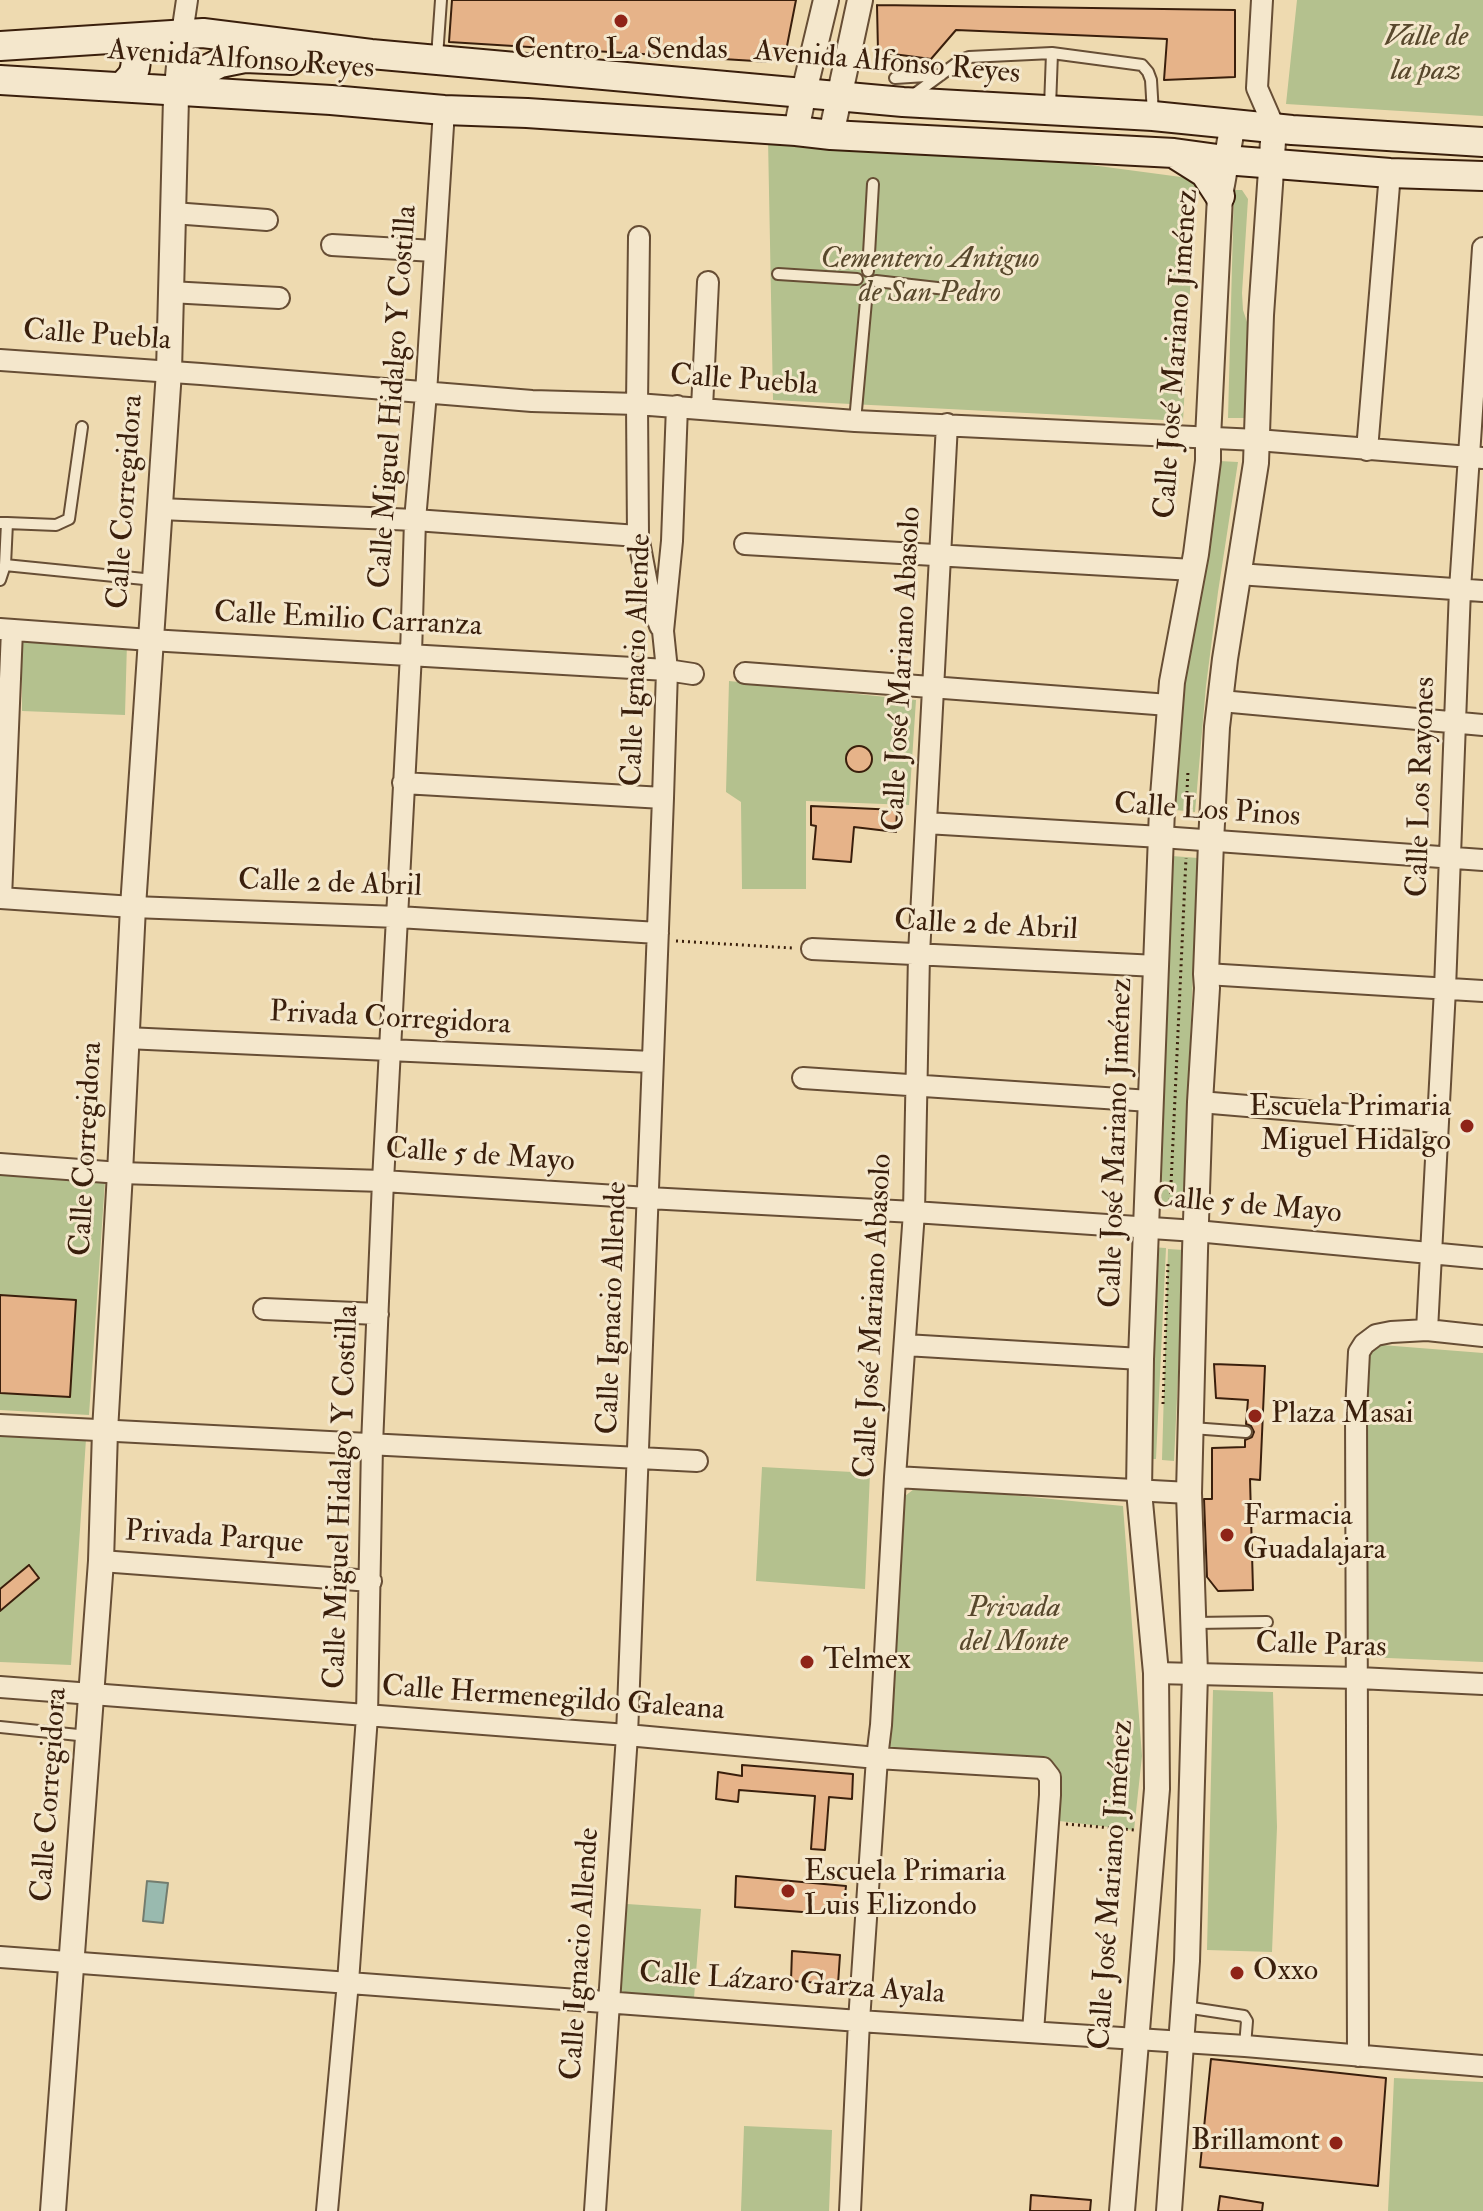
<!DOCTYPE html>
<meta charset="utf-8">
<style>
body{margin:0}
canvas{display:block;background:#eedab0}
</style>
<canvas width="1483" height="2211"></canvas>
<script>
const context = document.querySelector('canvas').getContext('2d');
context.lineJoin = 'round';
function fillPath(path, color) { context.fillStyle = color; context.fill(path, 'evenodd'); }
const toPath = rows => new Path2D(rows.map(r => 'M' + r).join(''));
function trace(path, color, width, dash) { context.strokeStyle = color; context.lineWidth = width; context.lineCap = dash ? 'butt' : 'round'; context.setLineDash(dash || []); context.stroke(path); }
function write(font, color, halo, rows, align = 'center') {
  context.font = font + ' "IM FELL Double Pica",serif'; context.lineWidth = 6; context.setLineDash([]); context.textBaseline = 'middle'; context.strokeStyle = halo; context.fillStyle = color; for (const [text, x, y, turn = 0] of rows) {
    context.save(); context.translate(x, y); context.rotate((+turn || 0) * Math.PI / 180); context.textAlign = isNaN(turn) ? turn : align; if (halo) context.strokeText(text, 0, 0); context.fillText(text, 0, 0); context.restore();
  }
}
const green = toPath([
 [1297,0,1483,0,1483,116,1286,104],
 [768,139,986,151,1196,179,1183,421,773,400],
 [1234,190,1242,190,1248,199,1242,293,1243,310,1248,325,1244,418,1228,418],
 [1219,461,1238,462,1218,592,1206,686,1195,812,1175,810,1183,683],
 [22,636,127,642,125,715,22,711],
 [729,681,916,700,909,805,806,801,806,889,742,889,741,802,726,792],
 [1172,856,1198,858,1183,1206,1171,1207,1159,1206],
 [0,1174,105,1181,89,1415,0,1410],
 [1150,1247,1166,1248,1156,1459,1144,1459],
 [1168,1249,1184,1250,1174,1461,1162,1460],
 [1369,1344,1483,1353,1483,1662,1364,1657],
 [0,1433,86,1439,71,1665,0,1662,0,1611,29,1565,0,1589],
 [762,1467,870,1473,865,1589,756,1581],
 [918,1486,1123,1506,1142,1756,1134,1830,1051,1820,1051,1762,1047,1757,886,1749,905,1496],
 [1213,1690,1273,1692,1277,1827,1272,1952,1207,1950],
 [627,1904,701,1909,694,1998,620,1993],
 [1394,2078,1483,2082,1483,2211,1388,2211],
 [744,2126,832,2130,829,2211,741,2211]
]);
const water = toPath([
 [147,1881,168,1883,163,1923,143,1921,147,1881]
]);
const building = toPath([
 [452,0,796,0,786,51,771,62,449,42,452,0],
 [877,5,1235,10,1235,77,1164,80,1167,39,956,30,931,59,878,52,877,5],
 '846 759a13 13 0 1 1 26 0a13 13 0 1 1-26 0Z',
 [811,806,897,810,896,832,854,827,851,862,813,859,816,826,811,825,811,806],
 [0,1295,76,1300,70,1397,0,1393,0,1295],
 [1214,1364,1265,1366,1260,1480,1250,1479,1253,1590,1218,1591,1207,1577,1204,1499,1212,1499,1212,1448,1245,1447,1245,1440,1252,1437,1254,1432,1251,1426,1246,1424,1248,1400,1216,1398,1214,1364],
 [29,1565,39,1578,0,1611,0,1589,29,1565],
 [742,1765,853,1774,852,1799,829,1797,825,1850,811,1849,815,1796,739,1790,738,1802,716,1799,718,1772,742,1776,742,1765],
 [736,1876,846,1886,843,1915,735,1907,736,1876],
 [792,1951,840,1955,838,1984,791,1981,792,1951],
 [1211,2059,1386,2078,1378,2186,1200,2167,1211,2059],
 [1031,2195,1091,2200,1090,2211,1030,2211,1031,2195],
 [1220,2196,1263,2203,1262,2211,1218,2211,1220,2196]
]);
const path = toPath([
 [1186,811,1188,771],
 [676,941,792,948],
 [1170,1206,1186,858],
 [1163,1404,1168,1264],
 [1066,1824,1134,1830]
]);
const service = toPath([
 [437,57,441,0],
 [895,78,941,75],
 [912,96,961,60,969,57,1052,53,1142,65,1148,72,1151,80,1153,114],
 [1050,107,1052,53],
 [868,271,873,184],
 [778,274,857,279],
 [876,281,946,289],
 [855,421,867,290],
 [0,523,7,523,5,565],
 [7,523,56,525,69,519,82,427],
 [0,580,5,565,154,580],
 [1192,1428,1246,1432],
 [1194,1623,1267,1622],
 [0,1727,88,1736],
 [1185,2007,1244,2016,1247,2021,1245,2046]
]);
const minor = toPath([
 [1262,0,1257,88,1274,127],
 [182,34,187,0],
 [173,213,267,220],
 [639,237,637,404,638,536,649,594,660,626],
 [332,245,434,251],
 [170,292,279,298],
 [0,360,201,374,532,401,637,404,855,421,1257,440,1483,458],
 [702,408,708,282],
 [1367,450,1390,173],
 [160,509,415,520,638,536],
 [745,544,1193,570],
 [1238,574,1483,591],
 [0,629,150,640,667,670,693,674],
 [745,673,1169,705],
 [1221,701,1483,725],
 [403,783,663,798],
 [926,823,1161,837,1483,860],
 [0,898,133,907,398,917,658,933],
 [1,898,12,630],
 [812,949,1157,966],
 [1206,974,1483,991],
 [126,1038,652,1062],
 [803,1078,1150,1101],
 [1200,1102,1437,1122],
 [0,1164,120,1173,383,1181,648,1198,914,1212,1196,1231,1483,1258],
 [264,1309,378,1314],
 [1427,1330,1445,989,1460,589,1483,248],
 [905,1345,1141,1359],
 [0,1425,697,1461],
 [895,1477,1189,1493],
 [101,1561,371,1581],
 [1156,1673,1358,1678,1483,1684],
 [0,1687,627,1735,877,1758,1043,1768,1050,1777,1050,1795,1033,2032],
 [0,1957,859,2021,1245,2046,1483,2066],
 [1358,2056,1356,1411,1359,1352,1364,1344,1376,1335,1391,1332,1427,1330,1483,1336],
 [327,2211,348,1982,367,1716,372,1445,383,1181,411,654,415,520,426,393,444,110],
 [595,2211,627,1735,663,798,667,670,663,631,672,541,677,406],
 [850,2211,859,2021,877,1758,881,1725,895,1477,914,1212,919,954,947,424]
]);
const tertiary = toPath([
 [796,131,804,92,826,0],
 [831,135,860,0],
 [53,2211,101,1561,105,1431,120,1173,133,907,169,371,176,98,182,34],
 [1122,2211,1157,1789,1156,1673,1139,1491,1141,1359,1162,809,1172,682,1196,554,1208,461,1208,438,1220,196,1233,123],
 [1169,2211,1187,1961,1195,1673,1189,1493,1195,1251,1200,1102,1207,988,1206,974,1211,842,1217,727,1225,659,1256,463,1261,315,1274,127]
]);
const secondary = toPath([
 [0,46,203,33,371,54,903,102,1153,116,1292,130,1483,142],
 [0,80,331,100,444,110,527,113,796,131,831,135,1174,153,1225,160,1390,173,1483,176],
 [122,87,133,75,135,68,136,61,128,38],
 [177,90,196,75,220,63,245,58,291,60],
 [1178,156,1205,173,1220,196]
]);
const markers = [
 [621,21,8,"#8f2418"],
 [1467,1126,8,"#8f2418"],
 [1255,1416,8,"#8f2418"],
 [1227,1535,8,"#8f2418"],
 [807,1662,8,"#8f2418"],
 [788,1891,8,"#8f2418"],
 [1237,1973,8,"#8f2418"],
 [1336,2143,8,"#8f2418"]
];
const parkNames = [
 ["Valle de",1426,39],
 ["la paz",1426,73],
 ["Cementerio Antiguo",930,261],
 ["de San Pedro",930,295],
 ["Privada",1014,1610],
 ["del Monte",1014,1644]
];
const poiNames = [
 ["Centro La Sendas",621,52,"center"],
 ["Escuela Primaria",1451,1109,"right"],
 ["Miguel Hidalgo",1451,1143,"right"],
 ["Plaza Masai",1271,1416],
 ["Farmacia",1243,1518],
 ["Guadalajara",1243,1552],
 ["Telmex",823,1662],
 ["Escuela Primaria",804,1874],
 ["Luis Elizondo",804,1908],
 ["Oxxo",1253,1973],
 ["Brillamont",1320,2143,"right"]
];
const streetNames = [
 ["Avenida Alfonso Reyes",241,61,4],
 ["Avenida Alfonso Reyes",887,64,5],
 ["Calle Puebla",97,337,4],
 ["Calle José Mariano Jiménez",1178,354,-86],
 ["Calle Puebla",744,382,4],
 ["Calle Miguel Hidalgo Y Costilla",395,397,-86],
 ["Calle Corregidora",127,502,-86],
 ["Calle Emilio Carranza",348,621,3],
 ["Calle Ignacio Allende",638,660,-88],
 ["Calle José Mariano Abasolo",904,669,-87],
 ["Calle Los Rayones",1423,787,-88],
 ["Calle Los Pinos",1207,812,4],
 ["Calle 2 de Abril",330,885,2],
 ["Calle 2 de Abril",986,927,3],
 ["Privada Corregidora",390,1020,3],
 ["Calle José Mariano Jiménez",1118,1143,-88],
 ["Calle Corregidora",88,1149,-87],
 ["Calle 5 de Mayo",480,1157,4],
 ["Calle 5 de Mayo",1247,1207,5],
 ["Calle Ignacio Allende",614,1308,-88],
 ["Calle José Mariano Abasolo",875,1316,-87],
 ["Calle Miguel Hidalgo Y Costilla",343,1497,-88],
 ["Privada Parque",214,1539,4],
 ["Calle Paras",1321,1647,2],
 ["Calle Hermenegildo Galeana",553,1700,4],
 ["Calle Corregidora",51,1795,-86],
 ["Calle José Mariano Jiménez",1113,1885,-86],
 ["Calle Ignacio Allende",582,1954,-86],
 ["Calle Lázaro Garza Ayala",792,1985,4]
];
fillPath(green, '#b4c18e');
fillPath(water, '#99baaf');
trace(water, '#737c6e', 2);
fillPath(building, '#e6b389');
trace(building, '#3a1f0c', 2);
trace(service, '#674e35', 14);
trace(minor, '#674e35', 24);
trace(tertiary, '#674e35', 28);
trace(secondary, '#3a1f0c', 32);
trace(path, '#3a1f0c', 3, [2, 4]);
trace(service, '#f4e7cc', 10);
trace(minor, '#f4e7cc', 20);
trace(tertiary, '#f4e7cc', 24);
trace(secondary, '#f4e7cc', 28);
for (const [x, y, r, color] of markers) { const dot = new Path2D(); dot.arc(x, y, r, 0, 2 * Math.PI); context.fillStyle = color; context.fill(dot); trace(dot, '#f4e7cc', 3); }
write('italic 30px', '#58482c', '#f4e7cc', parkNames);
write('30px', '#3a1f0c', '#f4e7cc', poiNames, 'left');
write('30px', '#3a1f0c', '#f4e7cc', streetNames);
</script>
